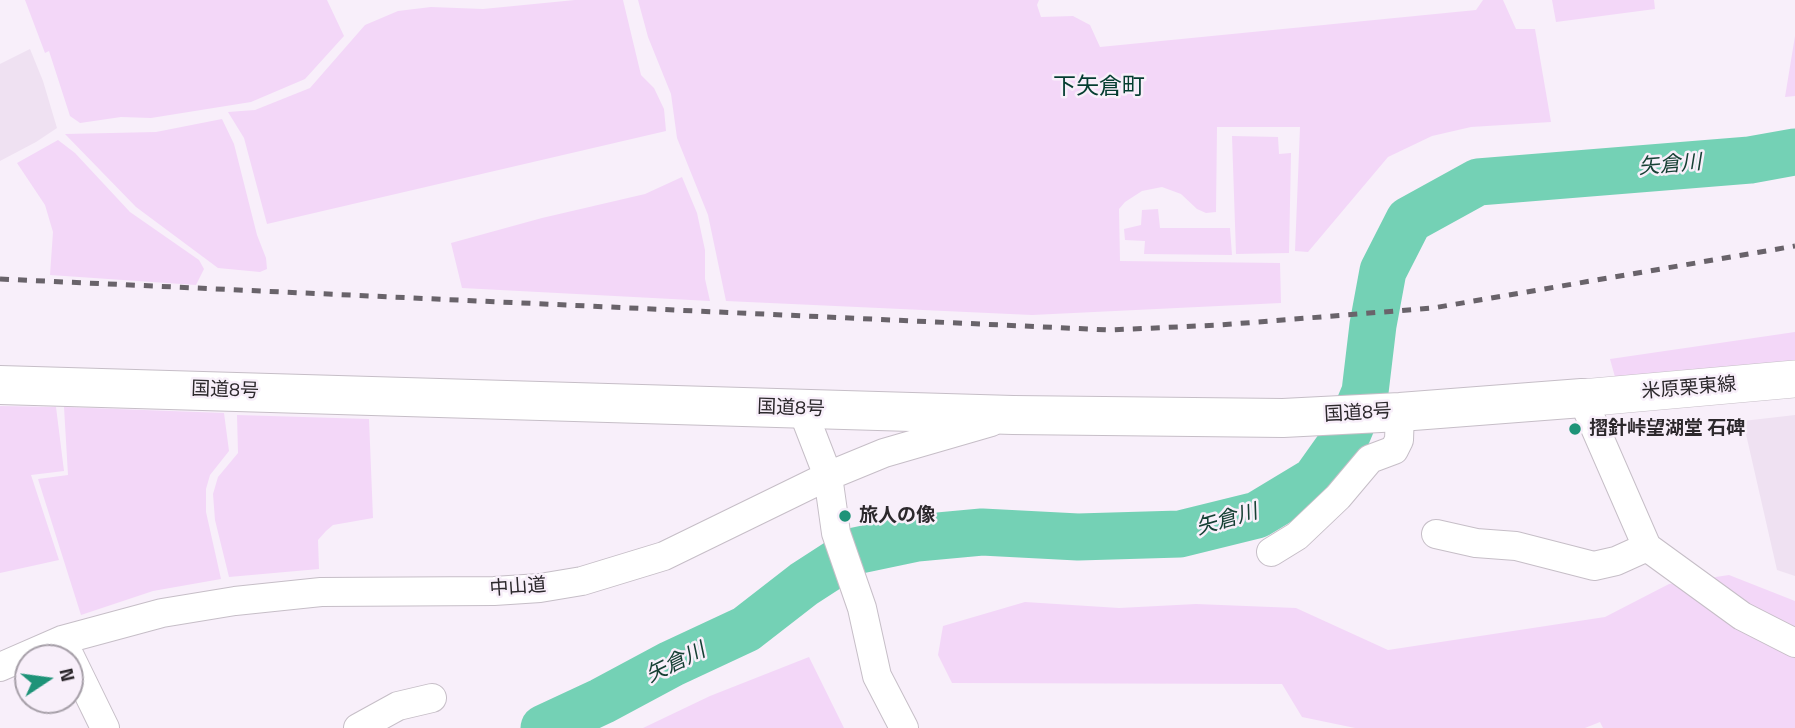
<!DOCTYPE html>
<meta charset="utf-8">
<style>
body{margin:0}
#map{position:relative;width:1795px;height:728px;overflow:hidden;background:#f8effa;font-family:"Titillium Web",sans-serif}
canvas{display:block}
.north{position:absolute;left:14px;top:644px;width:70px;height:70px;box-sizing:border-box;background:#f8effa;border:2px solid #a69fa8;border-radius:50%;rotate:77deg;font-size:19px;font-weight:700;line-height:28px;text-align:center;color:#2c282c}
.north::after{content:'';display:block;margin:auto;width:24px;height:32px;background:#1e9378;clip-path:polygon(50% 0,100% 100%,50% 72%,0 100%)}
</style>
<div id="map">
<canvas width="1795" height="728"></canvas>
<div class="north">N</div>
</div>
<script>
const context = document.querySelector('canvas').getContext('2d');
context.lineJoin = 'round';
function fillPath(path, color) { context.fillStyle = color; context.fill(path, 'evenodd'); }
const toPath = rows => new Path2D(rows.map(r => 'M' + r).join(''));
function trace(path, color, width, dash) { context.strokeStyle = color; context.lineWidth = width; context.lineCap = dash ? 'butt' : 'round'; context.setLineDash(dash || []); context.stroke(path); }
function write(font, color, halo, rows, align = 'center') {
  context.font = font + ' "Titillium Web","Noto Sans JP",sans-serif'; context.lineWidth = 5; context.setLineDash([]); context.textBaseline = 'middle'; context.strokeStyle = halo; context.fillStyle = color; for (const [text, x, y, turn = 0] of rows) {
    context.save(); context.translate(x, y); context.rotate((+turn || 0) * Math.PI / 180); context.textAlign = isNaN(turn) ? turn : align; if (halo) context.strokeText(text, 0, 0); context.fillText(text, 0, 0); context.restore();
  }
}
const built = toPath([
 [30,49,43,81,57,128,36,142,0,161,0,64],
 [1795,415,1795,576,1777,570,1743,421]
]);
const green = toPath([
 [25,0,327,0,344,36,305,79,251,102,151,118,121,117,80,123,70,116,49,51,45,53],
 [575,0,623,0,641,75,654,88,664,109,666,131,267,224,244,138,228,112,255,110,310,88,365,25,398,11,431,7,483,9],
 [638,0,1039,0,1037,5,1041,17,1073,16,1090,25,1100,47,1476,10,1483,0,1503,0,1516,29,1535,29,1551,122,1471,127,1432,136,1388,157,1308,252,1295,251,1300,127,1217,127,1216,212,1206,213,1197,209,1181,194,1162,187,1142,191,1125,202,1119,209,1120,261,1280,263,1281,303,1032,315,726,301,708,215,677,138,671,94,648,37],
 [1552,0,1654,0,1655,9,1556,22],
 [1795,36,1795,96,1785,97],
 [222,119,234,144,257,235,266,258,267,269,260,272,218,268,136,207,65,134,156,132],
 [1232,136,1278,137,1279,154,1291,153,1289,253,1236,254],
 [58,140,75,153,130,212,199,260,204,269,196,285,50,275,53,232,45,205,17,163],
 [682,177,697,213,705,250,705,279,710,301,462,288,451,243,542,218,645,194],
 [1158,209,1160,228,1230,228,1232,255,1144,254,1145,241,1125,240,1124,229,1141,225,1142,210],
 [1795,332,1795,361,1615,377,1610,359],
 [0,406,56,407,64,471,31,475,59,560,0,573],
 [64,407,224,413,229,451,210,475,206,489,206,512,221,579,153,591,81,615,38,479,68,475],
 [237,415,369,419,373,518,333,525,326,531,318,540,319,569,229,577,215,520,213,494,218,477,238,453],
 [1729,575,1795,601,1795,728,1603,728,1600,722,1585,728,1355,728,1302,717,1282,684,952,683,938,655,943,626,1025,602,1119,608,1196,604,1296,608,1388,650,1605,617,1669,584],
 [809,657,844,728,643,728,710,696]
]);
const river = toPath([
 [544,728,602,701,671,664,746,629,804,584,855,551,917,538,982,532,1078,537,1180,534,1257,515,1315,480,1347,435,1365,392,1373,325,1383,271,1409,220,1478,182,1750,160,1795,152]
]);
const minor = toPath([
 [1582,398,1647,547,1742,616,1795,643],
 [802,409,828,476,836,533,862,608,877,676,904,728],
 [1436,534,1476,543,1516,546,1594,566,1616,561,1647,547],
 [1271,552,1297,536,1338,497,1370,459,1394,450,1399,440,1400,412],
 [62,640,105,728],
 [0,667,62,640,162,613,235,601,321,592,494,591,540,588,582,581,664,556,828,476,884,453,991,422],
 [358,728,398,706,432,698]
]);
const major = toPath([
 [1582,398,1795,379]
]);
const highway = toPath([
 [0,385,1013,415,1283,418,1400,412,1582,398]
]);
const rail = toPath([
 [0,279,1110,330,1220,325,1433,308,1795,246]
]);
const markers = [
 [1575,429,7,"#1e9378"],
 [845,516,7,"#1e9378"]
];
const streetNames = [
 ["米原栗東線",1689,389,-5],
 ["国道8号",225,391,2],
 ["国道8号",791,409,2],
 ["国道8号",1358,414,-3],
 ["中山道",518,588,-4]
];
const poiNames = [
 ["摺針峠望湖堂 石碑",1589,429],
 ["旅人の像",859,516]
];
const waterNames = [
 ["矢倉川",1670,166,-5],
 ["矢倉川",1227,521,-16],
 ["矢倉川",676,664,-26]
];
const quarterNames = [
 ["下矢倉町",1099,88]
];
fillPath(built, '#efe1f2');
fillPath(green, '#f3d7f8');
trace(river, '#74d1b5', 47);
trace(minor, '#c6bec7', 30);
trace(major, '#c6bec7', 38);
trace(highway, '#c6bec7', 40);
trace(minor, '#fff', 28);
trace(major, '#fff', 37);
trace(highway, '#fff', 38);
trace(rail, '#69636a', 5, [9, 9]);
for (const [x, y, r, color] of markers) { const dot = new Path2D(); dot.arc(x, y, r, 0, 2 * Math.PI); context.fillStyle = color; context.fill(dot); trace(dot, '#f8effa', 2.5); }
write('19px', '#2c282c', '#f8effa', streetNames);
write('bold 19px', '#2c282c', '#f8effa', poiNames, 'left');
write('italic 21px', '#164034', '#f8effa', waterNames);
write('23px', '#043d30', '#f8effa', quarterNames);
</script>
